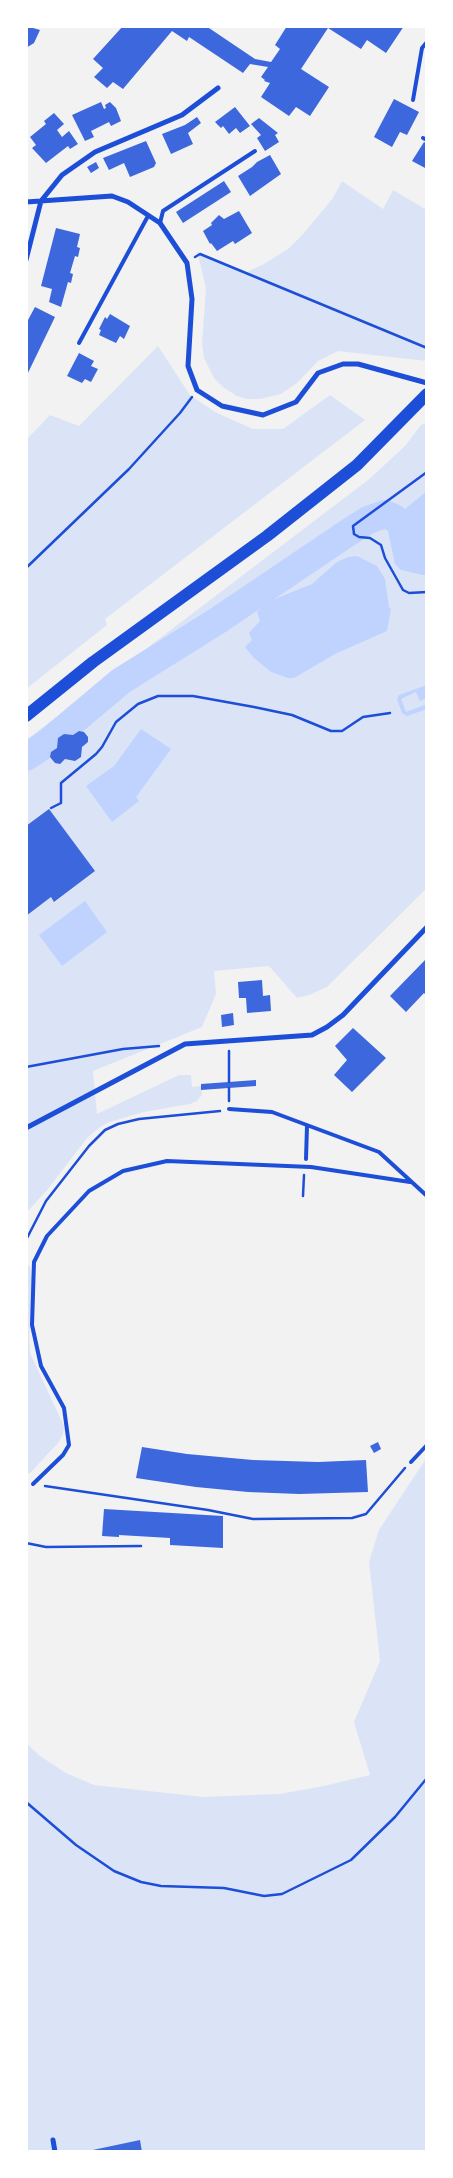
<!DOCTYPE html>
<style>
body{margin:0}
#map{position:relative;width:453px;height:2178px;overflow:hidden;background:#f2f2f2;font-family:Mulish,sans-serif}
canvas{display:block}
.frame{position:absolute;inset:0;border:28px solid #fff;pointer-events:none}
</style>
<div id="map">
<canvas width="453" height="2178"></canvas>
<div class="frame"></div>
</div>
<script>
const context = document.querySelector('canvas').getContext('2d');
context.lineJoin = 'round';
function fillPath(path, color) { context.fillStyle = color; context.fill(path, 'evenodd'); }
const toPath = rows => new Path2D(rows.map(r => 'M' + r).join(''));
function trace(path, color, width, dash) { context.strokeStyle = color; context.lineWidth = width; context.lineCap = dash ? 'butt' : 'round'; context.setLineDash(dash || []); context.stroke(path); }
const green = toPath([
 [342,181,383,209,393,190,427,210,427,361,338,351,318,361,297,383,281,394,260,399,247,399,237,396,224,388,214,378,204,358,202,344,206,288,197,251,200,254,245,273,264,264,288,249,303,234,333,198],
 [158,346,190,395,215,412,253,429,283,429,330,395,365,420,105,619,107,625,26,689,26,440,50,415,79,426],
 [427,422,427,888,327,987,309,995,297,998,269,966,214,971,216,994,202,1027,93,1071,97,1114,179,1075,191,1075,192,1087,201,1086,202,1095,197,1101,190,1104,144,1112,109,1122,100,1127,87,1138,48,1189,26,1213,26,916,51,897,55,902,95,871,26,826,26,740,368,480,405,446,421,425],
 [26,1264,30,1267,33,1280,29,1336,30,1353,64,1426,63,1434,58,1443,30,1473,26,1473],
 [427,1457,427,2152,26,2152,26,1743,40,1756,66,1773,94,1785,203,1797,279,1794,324,1786,370,1775,354,1722,380,1661,369,1562,379,1530]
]);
const water = toPath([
 [427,491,427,575,423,575,401,570,395,564,388,531,394,518],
 [357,556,377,566,385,579,389,607,391,609,387,631,335,654,294,678,288,678,271,672,254,658,245,647,252,640,249,633,260,621,257,612,261,608,260,605,312,584,337,562,348,557],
 [427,685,427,698,420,701,416,692,401,699,406,712,427,704,427,709,407,716,402,713,397,699,399,695],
 [141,729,171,749,136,797,139,801,112,822,86,786,114,766],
 [85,901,107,932,62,966,39,935]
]);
const river = toPath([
 [26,757,46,744,121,681,217,621,346,534,368,520,385,514,394,518]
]);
const building = toPath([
 [26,26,40,30,34,43,26,48],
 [123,26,206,26,255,59,271,62,280,49,275,45,287,26,404,26,386,53,367,40,361,49,328,28,301,69,329,87,310,116,296,107,289,116,261,97,270,83,264,81,265,80,261,77,268,67,250,64,243,73,189,37,187,41,172,31,123,89,113,82,107,88,94,77,103,68,93,59],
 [394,99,419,112,407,135,400,132,392,147,374,137],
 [101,102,104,109,106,108,105,105,110,102,116,108,121,121,111,126,109,122,91,131,94,137,85,141,72,115],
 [235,107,250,126,240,133,236,128,229,134,223,126,221,128,215,122],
 [54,113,64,124,57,130,62,137,69,131,78,144,70,149,68,146,46,163,32,148,36,145,30,137,46,124,44,121],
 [197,117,201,123,188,133,193,144,171,154,162,134,185,125],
 [259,118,278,133,275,135,279,142,265,151,257,138,261,135,251,124],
 [146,141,156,163,154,167,130,177,124,163,109,170,103,158],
 [424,142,427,144,427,169,412,161],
 [270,155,281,174,250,196,238,176,252,167,257,162],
 [96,162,99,168,91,173,87,167],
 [224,181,231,192,183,223,176,212],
 [239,211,252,233,235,244,233,241,217,251,211,243,210,244,203,231,212,225,211,223,219,215,224,219],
 [56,228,80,234,77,247,80,248,78,257,75,256,70,273,73,274,71,283,68,282,61,307,49,302,52,289,41,286],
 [35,307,55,317,26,377,26,320,28,320],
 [110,314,130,326,124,339,120,336,116,343,99,335,101,330,99,329,105,317,107,319],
 [79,353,94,361,91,366,98,369,91,382,85,379,82,383,67,376],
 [79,731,84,732,88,737,88,742,82,747,81,757,75,761,65,759,60,764,55,763,50,757,51,752,57,748,58,738,64,734,73,735],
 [49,809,95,871,54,902,51,897,26,916,26,826],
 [427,958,427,996,424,993,406,1012,390,996],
 [262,980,263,996,270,995,271,1011,247,1013,246,998,239,998,238,982],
 [233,1013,234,1025,222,1027,221,1015],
 [353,1028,386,1058,352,1092,334,1075,347,1060,335,1046],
 [256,1080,256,1086,201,1090,201,1084],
 [378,1442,381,1449,374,1453,370,1446],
 [142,1447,187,1454,253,1460,318,1462,366,1460,368,1492,299,1494,248,1492,196,1487,136,1478],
 [104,1509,223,1516,223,1548,170,1545,170,1538,119,1535,119,1537,102,1536],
 [140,2140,142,2152,88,2152,88,2151]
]);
const path = toPath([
 [195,257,200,254,427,348],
 [427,472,353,526,354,534,359,537,370,538,381,545,385,558,403,590,409,593,427,592],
 [26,568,129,469,180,413,192,397],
 [51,808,61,803,61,783,96,754,102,747,116,722,138,704,158,696,193,696,254,707,292,715,331,731,342,731,363,717,390,713],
 [229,1051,229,1082],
 [26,1067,123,1049,159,1046],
 [229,1101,229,1088],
 [303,1196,304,1175],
 [26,1240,46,1201,89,1146,105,1130,118,1124,139,1119,220,1111],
 [45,1486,208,1510,253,1519,352,1518,366,1514,405,1468],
 [26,1543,46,1547,141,1546],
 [26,1802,76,1845,114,1871,141,1882,161,1886,224,1888,264,1896,282,1894,351,1860,395,1817,427,1778]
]);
const service = toPath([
 [413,100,422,48,427,42],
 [423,138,427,140],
 [160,223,163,211,255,151],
 [79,343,148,216],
 [229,1109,272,1112,379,1152,427,1196],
 [306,1159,307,1126],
 [411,1462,427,1445],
 [33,1484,63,1455,69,1445,64,1408,41,1366,32,1325,34,1262,47,1236,89,1191,123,1171,167,1161,311,1167,410,1182]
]);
const minor = toPath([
 [26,202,112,196,128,202,160,223,187,263,192,299,188,366,197,390,222,406,263,415,296,402,318,373,343,364,358,364,427,383],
 [26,260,41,201,62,175,95,152,182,115,218,88],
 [26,1128,185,1044,312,1035,327,1027,343,1015,427,927],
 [53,2140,55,2152]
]);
const primary = toPath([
 [26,716,93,662,267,536,357,465,427,394]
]);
fillPath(green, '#dbe4f7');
fillPath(water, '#bfd3fe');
trace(river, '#bfd3fe', 28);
fillPath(building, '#3d67dc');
trace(path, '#1d4ed8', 2.5);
trace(service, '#1d4ed8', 4);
trace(minor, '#1d4ed8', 5);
trace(primary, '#1d4ed8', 12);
</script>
